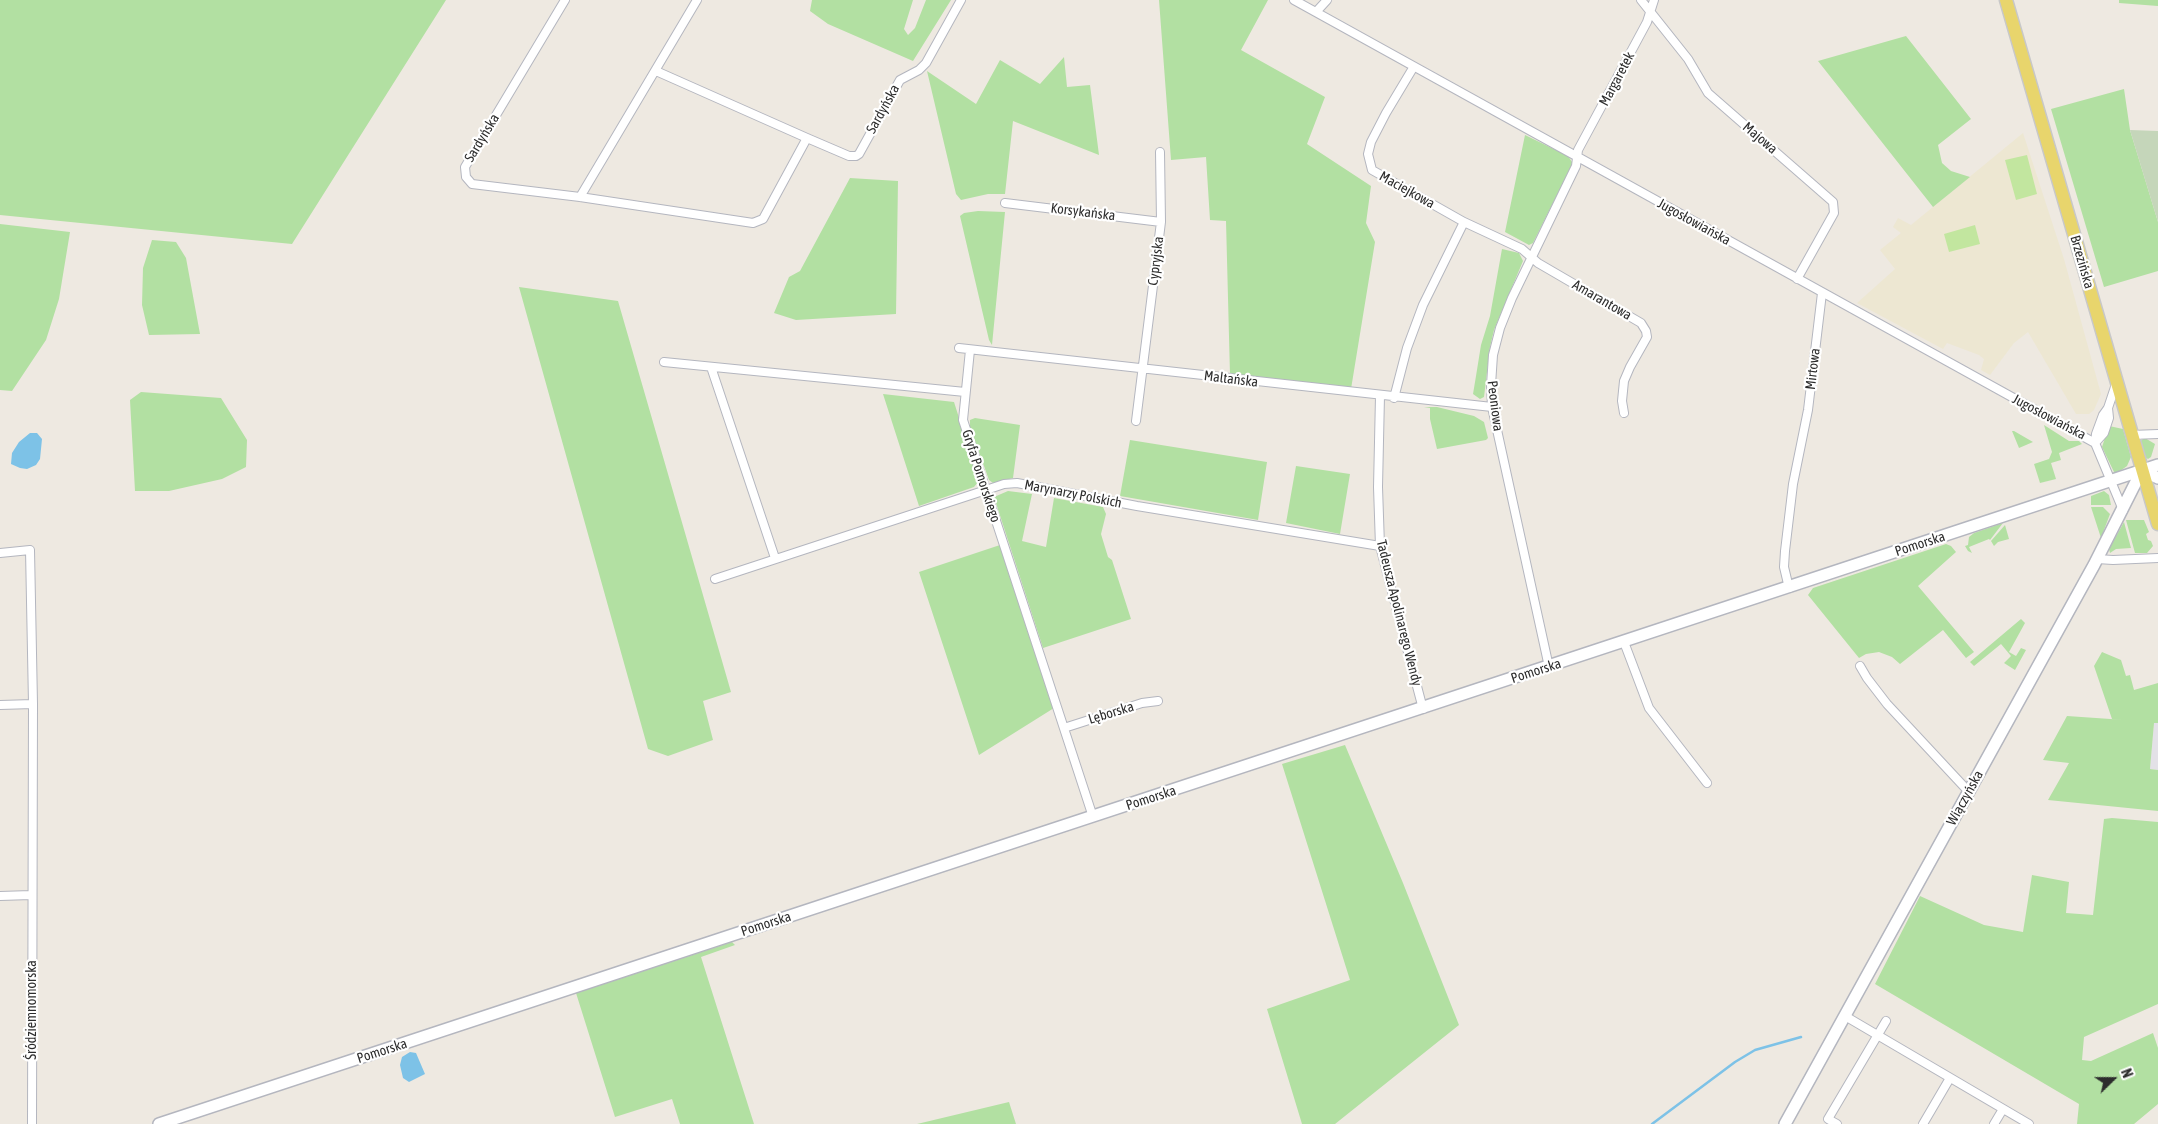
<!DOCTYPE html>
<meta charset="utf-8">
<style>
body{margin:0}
#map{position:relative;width:2158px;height:1124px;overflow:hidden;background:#eee9e1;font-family:"Asap Condensed",sans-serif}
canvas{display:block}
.north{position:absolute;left:2088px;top:1054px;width:50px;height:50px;-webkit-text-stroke:4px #fff;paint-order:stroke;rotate:68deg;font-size:14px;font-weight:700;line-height:20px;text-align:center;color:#2d2d2d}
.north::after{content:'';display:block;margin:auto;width:18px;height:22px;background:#2d2d2d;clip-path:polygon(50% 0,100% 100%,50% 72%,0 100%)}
</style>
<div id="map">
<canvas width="2158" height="1124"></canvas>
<div class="north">N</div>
</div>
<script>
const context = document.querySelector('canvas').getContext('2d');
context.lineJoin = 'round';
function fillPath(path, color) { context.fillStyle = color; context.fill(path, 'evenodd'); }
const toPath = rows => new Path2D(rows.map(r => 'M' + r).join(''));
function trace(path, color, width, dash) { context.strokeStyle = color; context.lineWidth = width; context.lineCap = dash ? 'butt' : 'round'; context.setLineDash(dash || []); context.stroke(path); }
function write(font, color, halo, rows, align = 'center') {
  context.font = font + ' "Asap Condensed",sans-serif'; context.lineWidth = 4.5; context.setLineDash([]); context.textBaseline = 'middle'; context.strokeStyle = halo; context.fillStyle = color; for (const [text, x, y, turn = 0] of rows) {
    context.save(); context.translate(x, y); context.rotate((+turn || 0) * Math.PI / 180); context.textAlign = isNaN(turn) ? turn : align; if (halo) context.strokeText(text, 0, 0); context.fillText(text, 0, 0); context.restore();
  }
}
const industrial = toPath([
 [2154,723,2158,723,2158,770,2150,769]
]);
const education = toPath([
 [2023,133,2064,259,2101,394,2094,410,2089,414,2076,414,2028,332,2014,343,1990,375,1981,370,1984,359,1979,355,1947,343,1943,349,1857,303,1895,269,1880,250,1901,233,1893,227,1898,218,1911,225]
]);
const green = toPath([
 [0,0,446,0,292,244,0,215],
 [812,0,913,0,904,29,908,35,915,28,926,0,951,0,913,61,828,24,810,11],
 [1159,0,1268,0,1241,50,1325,97,1307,144,1371,186,1366,223,1375,242,1351,389,1230,375,1226,221,1210,220,1206,157,1171,160],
 [2119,0,2158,0,2158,6,2119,3],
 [1906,36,1971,119,1938,145,1942,163,1951,171,1970,177,1933,207,1818,61],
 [1064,57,1067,87,1090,85,1099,155,1013,121,1005,194,988,194,961,200,956,194,927,71,976,104,1000,60,1040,84],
 [2124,89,2130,130,2158,222,2158,271,2104,287,2051,109],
 [1525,135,1568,156,1572,162,1571,167,1533,243,1529,245,1505,232],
 [850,178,898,181,896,314,796,320,774,313,789,277,800,271],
 [978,211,1005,212,992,345,989,340,960,216,964,213],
 [0,224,70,232,59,299,46,340,12,391,0,390],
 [152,240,176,242,186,258,200,334,149,335,142,305,143,268],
 [1502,249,1519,253,1523,261,1494,330,1490,347,1484,397,1480,399,1473,394,1476,376,1481,345,1490,316],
 [519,287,618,301,731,692,703,701,713,740,668,756,648,749],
 [141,392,221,398,247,440,246,467,222,479,169,491,135,491,130,400],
 [883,394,954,402,979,481,974,487,919,506],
 [1424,407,1437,407,1474,416,1484,422,1488,438,1486,440,1437,449,1430,419,1430,408],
 [975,418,1020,425,1013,478,993,483,989,480,970,427,970,420],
 [2044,425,2069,441,2079,441,2082,444,2059,453,2061,460,2051,463,2056,479,2040,483,2034,464,2049,459,2052,452],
 [2109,426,2123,429,2131,457,2127,466,2116,474,2114,472,2102,447],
 [2012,431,2014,431,2033,442,2019,448],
 [2145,438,2155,444,2151,457,2148,459,2145,457,2140,441],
 [1130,440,1267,462,1258,520,1120,496],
 [1296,466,1350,474,1340,534,1286,523],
 [1008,491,1032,494,1022,541,1046,547,1054,498,1103,507,1106,514,1101,534,1108,557,1112,560,1131,619,1043,648,994,497],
 [2104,491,2109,495,2111,505,2091,505,2091,496],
 [2091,507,2103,507,2110,514,2101,538],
 [2126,520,2144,520,2149,532,2146,534,2148,540,2151,541,2153,546,2147,553,2135,553],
 [2124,522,2131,548,2116,549,2110,553,2109,549],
 [2003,523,1990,540,1989,539,1969,547,1972,553,1968,551,1965,546,1968,545,1969,537,1974,533],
 [2005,525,2009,539,1998,542,1994,546,1991,541],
 [1946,544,1951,546,1956,552,1918,586,1974,652,1966,658,1943,630,1900,664,1892,657,1879,652,1866,654,1859,658,1808,595,1813,588],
 [1000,545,1054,708,979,755,919,572],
 [2021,619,2025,623,2009,652,2016,656,2021,648,2026,650,2015,670,2004,663,2011,656,2001,644,1974,666,1970,662],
 [2102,652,2121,660,2126,676,2130,675,2134,690,2158,683,2158,723,2154,723,2150,769,2158,770,2158,811,2048,800,2069,763,2043,760,2067,716,2125,720,2112,719,2094,666],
 [1345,745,1403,883,1459,1025,1335,1124,1302,1124,1267,1009,1350,980,1282,764],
 [2112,818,2158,822,2158,1004,2084,1037,2082,1060,2091,1061,2153,1033,2158,1048,2158,1104,2134,1124,2077,1124,2079,1104,1875,984,1920,896,1984,925,2023,932,2032,875,2069,882,2066,913,2093,915,2104,819],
 [732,942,735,945,701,957,754,1124,680,1124,672,1099,615,1117,576,993],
 [1009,1102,1016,1124,917,1124]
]);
const cemetery = toPath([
 [2130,130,2158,131,2158,222]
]);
const pitch = toPath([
 [2027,155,2037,194,2016,200,2005,160],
 [1975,225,1980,244,1949,252,1944,234]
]);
const water = toPath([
 [30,433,37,433,42,439,40,459,36,465,27,469,20,468,11,464,12,453,19,442],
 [410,1052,416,1053,425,1074,409,1082,403,1078,400,1065,402,1057]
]);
const stream = toPath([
 [1652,1124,1735,1062,1755,1050,1801,1037]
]);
const street = toPath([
 [565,0,465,167,466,177,472,184,580,197,753,223,763,219,807,138],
 [1294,0,2095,443],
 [1641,0,1688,59,1708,93,1833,202,1834,213,1797,279],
 [1316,12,1327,0],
 [1413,68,1386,113,1371,142,1368,154,1372,170,1464,222,1522,249,1538,263,1641,323,1646,331,1647,337,1630,367,1624,381,1622,401,1624,413],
 [656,71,807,138,849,156,856,156,859,154,900,80,919,70,926,63,961,0],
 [580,197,697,0],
 [1005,203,1161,222],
 [959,348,1492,407],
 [970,350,963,420,1093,817],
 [664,362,965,392],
 [711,367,775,558],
 [2116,384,2108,408,2103,415,2096,434,2095,443,2123,510],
 [1380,396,1378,487,1380,546,1423,709],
 [1394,398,1407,348,1423,305,1464,222],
 [1136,421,1161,222,1160,152],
 [2131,435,2158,434],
 [2095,443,2104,433,2109,418,2108,408],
 [0,553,30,550,33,704,32,1124],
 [2097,559,2113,560,2158,558],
 [715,579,986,490,1004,484,1017,483,1137,506,1380,546],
 [1789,588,1784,567,1785,551,1793,484,1808,410,1822,293],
 [1624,642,1649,708,1707,783],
 [1860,666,1867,678,1887,704,1969,792],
 [1549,667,1492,407,1491,385,1493,355,1500,328,1512,298,1576,166,1578,150,1647,22,1654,0],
 [0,705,33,704],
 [1064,728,1142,703,1158,701],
 [0,896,31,895],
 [1845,1016,2029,1124],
 [1837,1124,1828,1119,1886,1021],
 [1923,1124,1950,1078],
 [1994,1124,2003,1109]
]);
const secondary = toPath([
 [2142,470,2158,478],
 [159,1124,2158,465],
 [1785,1124,2094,565,2142,470]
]);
const primary = toPath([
 [2006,0,2158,524]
]);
const streetNames = [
 ["Margaretek",1617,79,-62],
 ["Sardyńska",883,109,-61],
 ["Sardyńska",482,138,-59],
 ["Majowa",1760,138,40],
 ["Maciejkowa",1407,190,29],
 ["Korsykańska",1083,212,7],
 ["Jugosłowiańska",1694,222,29],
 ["Cypryjska",1156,261,-83],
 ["Brzezińska",2082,262,74],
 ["Amarantowa",1602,300,30],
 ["Mirtowa",1813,369,-83],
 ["Maltańska",1231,379,7],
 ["Peoniowa",1495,406,83],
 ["Jugosłowiańska",2049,417,28],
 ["Gryfa Pomorskiego",981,476,72],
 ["Marynarzy Polskich",1073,494,11],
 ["Pomorska",1920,544,-18],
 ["Tadeusza Apolinarego Wendy",1399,613,76],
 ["Pomorska",1536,671,-18],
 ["Lęborska",1111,713,-17],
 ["Pomorska",1151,798,-18],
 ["Wiączyńska",1965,798,-61],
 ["Pomorska",766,924,-18],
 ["Śródziemnomorska",32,1010,-90],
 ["Pomorska",382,1051,-18]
];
fillPath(industrial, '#e3e1e7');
fillPath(education, '#ede7d2');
fillPath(green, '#b2e0a2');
fillPath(cemetery, '#c5d6ba');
fillPath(pitch, '#c2e69f');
fillPath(water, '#7dc2e7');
trace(stream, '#7dc2e7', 2.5);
trace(street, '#b4b6bf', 10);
trace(secondary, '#b4b6bf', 14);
trace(primary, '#c8c8c8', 15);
trace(street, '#fff', 8);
trace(secondary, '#fff', 11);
trace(primary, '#e8d56c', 12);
write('14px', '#2d2d2d', '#fff', streetNames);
</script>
